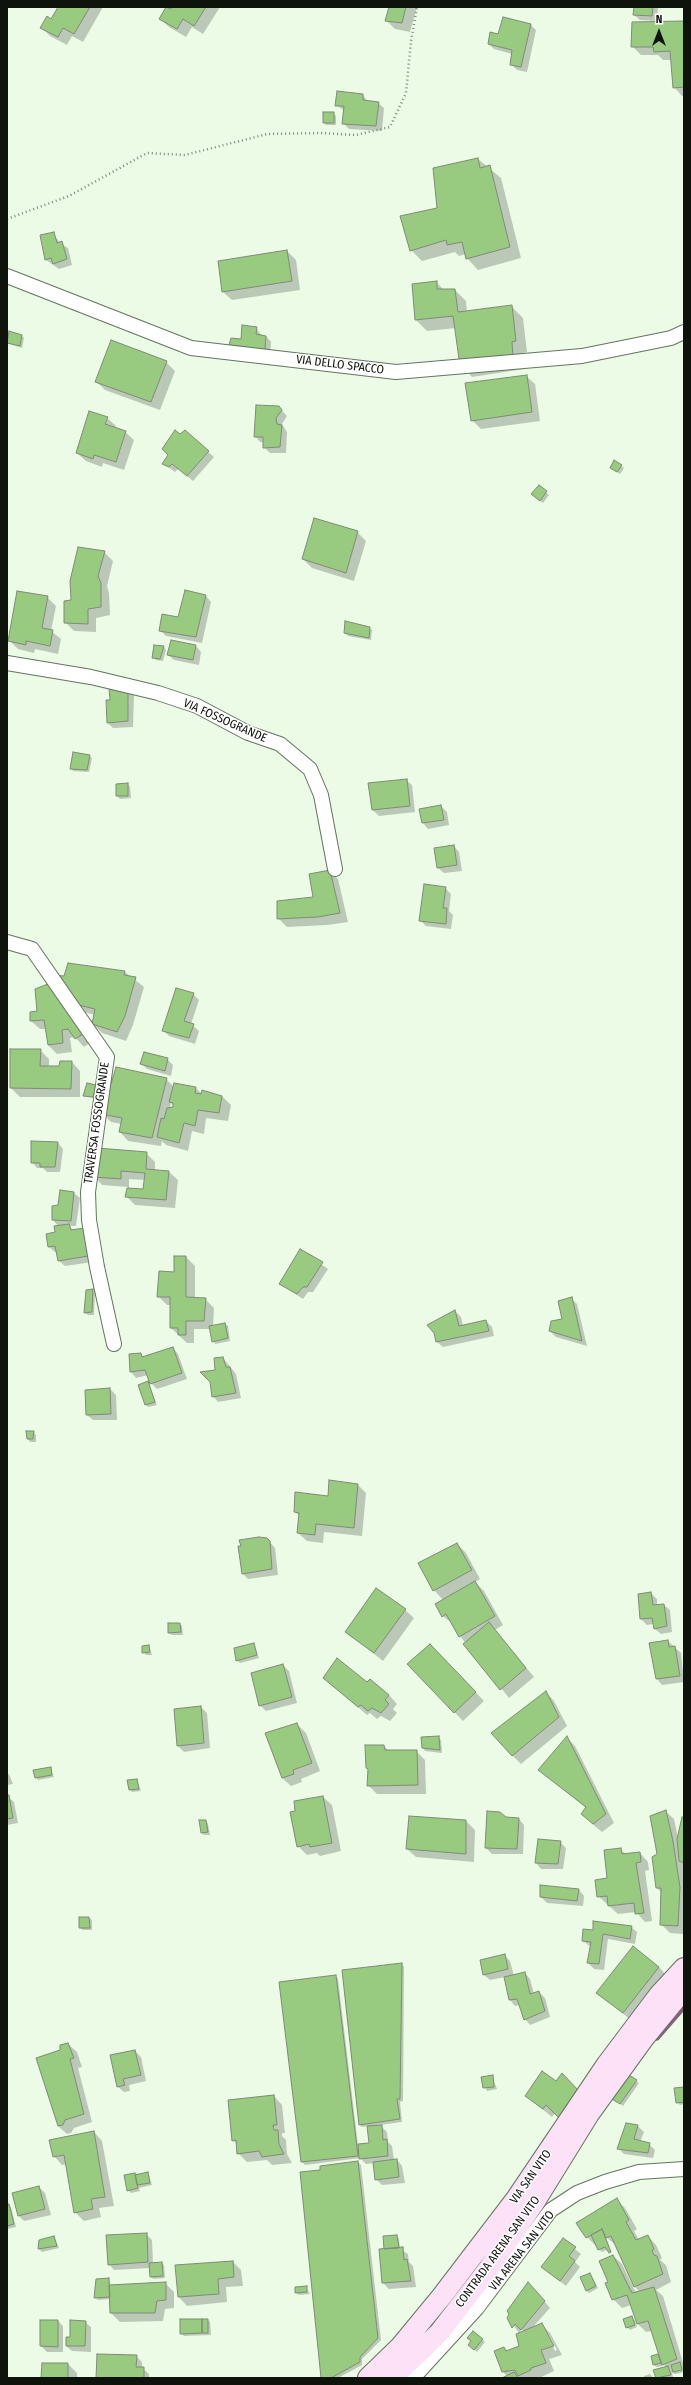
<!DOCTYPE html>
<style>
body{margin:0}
#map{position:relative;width:691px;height:2385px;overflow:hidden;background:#ecfbe5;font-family:"Fira Sans Condensed",sans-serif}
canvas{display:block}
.frame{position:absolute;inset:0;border:8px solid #0e130b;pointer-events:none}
.north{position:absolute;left:639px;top:12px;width:40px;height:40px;-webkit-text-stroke:3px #fff;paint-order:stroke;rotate:0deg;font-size:11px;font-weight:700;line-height:16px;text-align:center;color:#0e130b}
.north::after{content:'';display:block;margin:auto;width:14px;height:18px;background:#0e130b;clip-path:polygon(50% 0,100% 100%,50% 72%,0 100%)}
</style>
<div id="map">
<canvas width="691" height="2385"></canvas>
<div class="frame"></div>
<div class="north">N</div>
</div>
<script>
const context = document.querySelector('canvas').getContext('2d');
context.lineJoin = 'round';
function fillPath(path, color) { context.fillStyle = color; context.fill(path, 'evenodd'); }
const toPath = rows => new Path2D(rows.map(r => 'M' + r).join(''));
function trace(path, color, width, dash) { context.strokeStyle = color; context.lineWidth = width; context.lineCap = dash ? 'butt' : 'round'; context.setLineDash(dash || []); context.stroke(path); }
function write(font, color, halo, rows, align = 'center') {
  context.font = font + ' "Fira Sans Condensed",sans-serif'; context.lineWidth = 3; context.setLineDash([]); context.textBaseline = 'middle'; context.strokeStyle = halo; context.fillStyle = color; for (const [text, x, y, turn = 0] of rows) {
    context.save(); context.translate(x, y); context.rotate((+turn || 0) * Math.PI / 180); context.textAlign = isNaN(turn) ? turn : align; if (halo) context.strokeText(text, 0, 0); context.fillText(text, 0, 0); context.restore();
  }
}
const shadow = toPath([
 [59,7,103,7,83,42,72,36,67,45,50,36,42,28,51,20],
 [173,7,220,7,203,34,192,27,186,37,169,27,160,19],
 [390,7,417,7,410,32,395,29,386,20],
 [635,7,658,7,657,21,640,20,634,15],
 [684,22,684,96,682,96,674,87,672,60,663,60,658,55,641,55,632,46],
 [531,25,536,30,527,72,517,70,511,64,512,54,494,49,489,44,499,36],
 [363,95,368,102,378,103,384,108,382,131,349,129,343,123,345,111,336,105],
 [333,113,336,116,336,125,326,125,324,122],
 [478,159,501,178,521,258,478,270,467,258,466,254,459,256,455,252,422,261,411,250,438,209],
 [53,233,60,243,68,248,72,265,59,269,46,260,41,236],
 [287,251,296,260,300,290,232,300,223,292],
 [436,282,444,290,455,290,466,301,467,312,511,306,523,318,527,352,523,353,524,369,472,377,461,365,456,328,427,331,416,320],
 [256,328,262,336,266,336,271,342,270,355,236,351,230,345,241,340],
 [22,336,24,338,22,348,7,343],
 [166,362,175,371,160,410,105,390,97,382],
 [526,376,535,384,540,421,481,429,472,420],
 [279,407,287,416,282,424,287,432,286,453,270,453,264,447,264,442,260,442,255,436],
 [107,418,116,426,115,428,125,432,134,440,124,470,103,463,102,467,86,461,77,453],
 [185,432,214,457,193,481,178,469,175,472,163,463,180,436],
 [621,466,624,468,620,474,611,468],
 [539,486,549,495,543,503,535,497],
 [357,532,366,541,354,581,312,568,303,559],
 [104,552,113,561,107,586,109,593,110,615,96,618,96,632,74,631,65,622,72,601],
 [206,596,211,602,202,643,166,636,160,630],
 [47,597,56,606,51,631,61,639,58,654,35,649,34,653,18,649,9,640],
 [369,628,372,630,371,640,348,636,345,633],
 [196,646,201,652,199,665,174,660,168,655],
 [164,647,166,650,163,661,156,660,153,657],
 [128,689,134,695,133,727,113,728,108,723,111,701],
 [89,756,92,758,89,772,73,771,71,768],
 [406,780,412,785,415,812,379,816,373,810,370,784],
 [128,784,130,787,131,798,120,799,117,796],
 [441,806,447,812,449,825,428,829,423,823,421,810],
 [454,846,459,852,462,871,444,873,438,868],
 [330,871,338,879,348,922,327,925,287,927,278,918,315,898],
 [445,888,451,894,449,911,453,915,451,929,426,926,420,920],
 [125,972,144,987,133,1025,126,1041,102,1033,93,1024,95,1015,80,1011,65,977],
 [48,985,90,1043,84,1047,75,1037,70,1038,72,1052,57,1054,48,1045,46,1029,40,1029,31,1021,38,1012],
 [53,993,86,1037,85,1039],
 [193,994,199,1000,191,1024,199,1031,195,1044,169,1036,163,1030],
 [11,1050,40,1050,49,1059,49,1067,60,1067,72,1062,80,1071,80,1097,20,1097,11,1088],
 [167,1059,173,1065,171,1076,147,1069,141,1063],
 [166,1079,174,1087,196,1088,202,1094,222,1096,231,1105,228,1121,206,1118,204,1134,192,1131,188,1151,166,1145,162,1141,161,1146,128,1141,120,1132,122,1124,111,1122,103,1114],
 [171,1103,174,1106,173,1108,170,1108],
 [88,1085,98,1088,96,1099,84,1095],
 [58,1143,63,1149,60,1172,47,1172,43,1168,37,1168,32,1162],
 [146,1153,155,1162,155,1170,169,1172,178,1180,175,1208,135,1205,126,1196,128,1187,102,1185,94,1176],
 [129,1179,145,1180,144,1190,129,1189],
 [74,1193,80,1198,76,1226,70,1226,93,1262,65,1266,59,1261,57,1252,55,1252,49,1247,59,1227,53,1220,59,1206],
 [301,1250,328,1269,313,1292,308,1292,303,1299,280,1284],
 [175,1257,186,1257,195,1266,195,1298,205,1299,214,1308,213,1326,225,1324,228,1326,230,1341,215,1344,210,1329,194,1329,194,1343,187,1343,171,1328,171,1305,167,1305,158,1296,175,1273],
 [93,1290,95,1293,94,1315,88,1315,85,1313],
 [571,1298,577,1304,587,1346,556,1337,550,1331,563,1320],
 [455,1311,461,1317,463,1326,486,1321,492,1327,494,1336,443,1347,437,1342],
 [173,1348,178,1354,187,1379,157,1389,151,1383,148,1375,136,1378,131,1372,130,1355,141,1354,144,1357],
 [223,1358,236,1374,241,1398,218,1402,213,1396,216,1371],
 [148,1383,157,1405,148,1407,146,1405],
 [110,1389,116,1395,117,1420,93,1420,87,1415],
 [33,1432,36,1435,36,1442,30,1442,28,1439],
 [357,1484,366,1493,362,1536,324,1532,323,1543,307,1541,298,1533,300,1516,295,1512],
 [267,1539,275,1548,278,1575,248,1579,243,1574],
 [457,1544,466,1553,480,1579,475,1582,484,1591,503,1625,495,1630,534,1677,509,1698,460,1636,453,1624,443,1616,443,1600,434,1590],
 [651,1593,657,1599,657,1605,664,1605,670,1610,672,1632,661,1634,655,1629,654,1624,647,1625,641,1619,639,1594],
 [405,1610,414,1618,383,1661,346,1632],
 [180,1624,182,1626,183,1635,172,1635,169,1633],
 [668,1641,681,1653,684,1682,662,1685,657,1679,650,1643],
 [254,1644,259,1658,240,1663,237,1660],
 [149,1646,152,1655,146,1655,143,1652],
 [439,1654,484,1701,463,1721,409,1665],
 [283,1665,289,1671,297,1703,266,1711,260,1705],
 [325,1678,367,1684,389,1695,397,1704,393,1709,397,1713,390,1721,381,1716,377,1719,370,1713,367,1715],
 [546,1692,554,1701,567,1726,521,1764,512,1755],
 [201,1707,207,1713,210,1748,184,1752,178,1746],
 [297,1724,306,1733,320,1771,301,1779,302,1782,291,1786,282,1778,266,1734],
 [439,1738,441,1740,442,1753,425,1751,423,1748],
 [567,1738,575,1746,614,1823,602,1832,591,1823,586,1808,540,1770],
 [384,1746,389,1751,416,1751,425,1760,426,1794,377,1794,368,1785],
 [50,1768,54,1777,38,1780,36,1777],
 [9,1774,13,1784,7,1785,7,1775],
 [137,1780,141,1791,132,1792,130,1789],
 [7,1796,14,1802,18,1823,7,1825],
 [323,1797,332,1805,341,1851,320,1856,317,1853,307,1855,298,1846],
 [665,1811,674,1819,678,1838,684,1819,684,1934,670,1933,661,1924,662,1893,657,1888,658,1855],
 [488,1812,506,1818,519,1819,524,1825,523,1854,492,1854,486,1848],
 [206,1821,208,1824,210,1835,204,1835,202,1833],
 [466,1821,475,1830,474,1862,416,1857,407,1849],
 [539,1840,560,1842,566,1848,563,1869,541,1869,536,1863],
 [621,1850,626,1854,640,1853,648,1862,649,1870,645,1871,652,1921,645,1922,636,1912,618,1914,598,1896],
 [579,1890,584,1896,583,1906,547,1903,541,1897],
 [89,1918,92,1920,92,1930,83,1930,80,1928],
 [631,1927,637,1932,635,1944,608,1939,604,1970,594,1969,588,1963,591,1947,583,1941,594,1931],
 [504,1955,510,1961,514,1976,525,1973,530,1979,534,1994,539,1992,545,1998,550,2017,530,2025,525,2019,520,2005,515,2006,510,2000,505,1977,490,1980,484,1975],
 [402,1964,404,1967,403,2101,400,2102,402,2122,380,2125,387,2132,388,2142,392,2146,394,2160,397,2160,402,2166,405,2183,382,2185,376,2179,374,2163,366,2164,360,2158,305,2165,302,2162,280,1983,335,1976,338,1979,358,2145,370,2144,368,2126,362,2127,360,2125],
 [659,1967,667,1976,632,2021,598,1993],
 [68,2044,77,2052,82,2067,78,2068,92,2122,74,2128,71,2133,67,2134,58,2126,61,2051],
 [135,2051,141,2057,146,2081,129,2085,130,2091,124,2092,118,2087],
 [543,2072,555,2113,552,2117,526,2096],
 [492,2076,497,2089,487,2091,482,2078],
 [636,2081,639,2083,623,2106,613,2099],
 [684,2088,684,2104,680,2105,677,2102],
 [274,2096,282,2105,285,2133,282,2133,282,2136,286,2140,287,2154,292,2163,272,2165,267,2160,247,2162,238,2153,237,2144,233,2140],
 [627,2124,638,2126,644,2132,640,2142,649,2144,655,2150,653,2158,624,2154,618,2148],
 [94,2132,102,2141,114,2206,99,2208,101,2217,84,2221,75,2212,67,2164,62,2165,54,2156],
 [358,2162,361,2165,381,2340,362,2359,362,2365,338,2378,322,2378,321,2170],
 [148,2173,152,2185,139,2188,140,2191,131,2193,128,2190,125,2175],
 [39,2187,45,2193,51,2215,24,2221,19,2216],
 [616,2199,625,2208,637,2229,634,2231,639,2240,648,2236,656,2245,662,2258,660,2260,666,2265,671,2282,656,2290,663,2296,684,2366,684,2372,676,2374,672,2373,673,2377,657,2378,655,2371,666,2367,662,2363,663,2366,656,2367,654,2365,652,2357,658,2356,661,2359,652,2331,646,2332,635,2321,637,2327,630,2330,627,2327,632,2317,637,2323,631,2305,622,2308,613,2299,610,2282,613,2256,608,2249,602,2252,587,2237],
 [606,2237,617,2246,635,2287,640,2292,636,2293,622,2264,612,2255],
 [7,2205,11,2207,16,2227,7,2229],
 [146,2234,152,2240,153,2263,162,2263,164,2265,165,2278,154,2279,151,2277,150,2268,114,2270,109,2264],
 [397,2236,399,2239,400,2249,408,2254,409,2262,413,2266,416,2287,389,2289,383,2283,380,2250,385,2250],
 [54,2237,59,2248,42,2252,39,2249,40,2240],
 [563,2239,581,2254,575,2262,580,2267,566,2286,548,2272],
 [233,2262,241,2270,243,2286,226,2287,227,2302,187,2306,179,2297],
 [590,2274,598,2288,589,2293,586,2290],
 [108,2279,111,2286,165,2283,174,2292,174,2308,165,2309,163,2321,120,2322,111,2313,111,2299,98,2300,95,2297],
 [306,2287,310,2294,299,2295,296,2293,296,2288],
 [534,2289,550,2308,532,2328,542,2325,550,2333,562,2355,549,2359,554,2371,539,2378,504,2378,507,2376,503,2372,496,2352,504,2348,508,2351,520,2346,524,2332,522,2329,519,2333,508,2318],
 [546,2333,548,2333,557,2350,555,2351],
 [208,2320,210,2322,211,2335,184,2336,181,2333],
 [58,2321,63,2326,63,2352,47,2352,41,2346],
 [85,2322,91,2327,91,2352,72,2351,66,2346],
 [473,2332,485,2342,477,2352,472,2348],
 [136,2356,142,2362,142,2368,149,2374,149,2378,97,2378],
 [68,2364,77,2373,77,2378,42,2378],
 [650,2374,653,2378,645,2378,644,2376]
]);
const stream = toPath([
 [657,2038,684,2007]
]);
const building = toPath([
 [58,7,90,7,74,34,63,28,58,37,40,28,47,16,51,19,58,7],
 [166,7,171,9,172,7,206,7,194,26,183,19,177,29,159,19,166,7],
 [389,7,406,7,402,23,385,21,389,7],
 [634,7,653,7,652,16,633,15,634,7],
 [503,17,531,24,521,67,510,65,512,50,488,44,490,32,498,34,503,17],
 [684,21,684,87,673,88,670,51,654,52,653,47,631,47,632,22,684,21],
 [337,91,363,94,363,100,379,102,376,126,342,124,344,106,335,106,337,91],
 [323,112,334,112,334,123,323,123,323,112],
 [478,158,480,168,490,165,510,247,466,259,462,242,447,245,446,240,410,251,400,216,437,208,433,168,478,158],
 [54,232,57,243,62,241,67,259,53,264,51,258,45,260,40,235,54,232],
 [287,250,292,281,222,292,218,261,287,250],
 [437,281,437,289,455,289,458,312,512,305,516,341,512,342,513,358,460,366,453,316,415,320,412,284,437,281],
 [242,325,257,327,256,334,266,336,265,350,229,345,231,338,241,339,242,325],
 [9,331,22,335,20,346,7,343,9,331],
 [111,340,167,361,151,402,95,382,111,340],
 [527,375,532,412,471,421,465,383,527,375],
 [256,405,279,406,282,410,276,418,277,424,282,425,280,447,263,448,263,437,254,437,256,405],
 [89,411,108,417,105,424,126,431,116,462,94,455,93,459,76,453,89,411],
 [175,430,180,434,185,430,209,451,187,476,172,464,169,467,162,464,168,455,162,449,175,430],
 [614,460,622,465,617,472,610,468,614,460],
 [539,485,547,491,540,501,531,494,539,485],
 [314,518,358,531,346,573,302,559,314,518],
 [78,547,105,551,98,576,101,583,101,607,88,609,88,624,64,623,64,601,71,600,70,581,78,547],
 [185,590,206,595,196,637,159,631,162,614,178,617,185,590],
 [17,591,48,596,42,628,53,630,50,646,26,641,26,645,8,641,17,591],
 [345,621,370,627,369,638,344,633,345,621],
 [171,640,196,645,193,660,167,655,171,640],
 [154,645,164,646,160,659,152,658,154,645],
 [109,688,128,688,128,721,107,723,106,700,110,700,109,688],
 [73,752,90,755,87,770,70,769,73,752],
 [407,779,410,806,372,810,368,783,407,779],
 [128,783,128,796,116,796,116,784,128,783],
 [441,805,444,820,422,823,419,809,441,805],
 [454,845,457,865,437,868,434,848,454,845],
 [330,870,340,913,318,917,277,919,277,901,313,897,309,874,330,870],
 [424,884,446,887,443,908,447,908,446,924,419,921,424,884],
 [68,963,125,971,124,975,136,977,125,1016,117,1032,92,1024,95,1009,70,1003,52,975,64,976,68,963],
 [48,984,83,1034,75,1039,68,1029,62,1030,63,1043,48,1045,44,1020,30,1021,30,1012,37,1011,35,989,48,984],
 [176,988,194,993,184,1021,194,1024,189,1038,162,1031,176,988],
 [10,1049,41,1049,40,1066,59,1066,60,1061,72,1061,71,1089,10,1088,10,1049],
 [144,1052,168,1058,165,1071,140,1064,144,1052],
 [116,1067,167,1078,152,1138,119,1132,122,1118,101,1114,109,1083,111,1084,116,1067],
 [87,1083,96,1085,93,1097,83,1096,87,1083],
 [174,1083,196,1087,195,1093,201,1094,202,1090,222,1096,219,1113,198,1110,195,1126,184,1123,179,1143,157,1137,161,1118,164,1119,167,1108,173,1107,173,1103,169,1102,174,1083],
 [31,1141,58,1142,55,1167,40,1167,40,1163,31,1163,31,1141],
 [97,1148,147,1152,146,1169,169,1171,166,1200,125,1197,127,1188,143,1189,145,1173,121,1171,121,1179,93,1177,97,1148],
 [60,1190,74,1192,71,1221,52,1220,52,1206,58,1205,60,1190],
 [69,1224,71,1230,84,1228,88,1256,58,1261,55,1246,48,1247,46,1234,55,1232,54,1226,69,1224],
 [300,1249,323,1262,307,1287,303,1287,297,1294,279,1284,300,1249],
 [174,1256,186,1256,186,1297,206,1298,204,1321,186,1321,186,1335,178,1335,178,1328,170,1328,170,1297,157,1297,159,1271,174,1272,174,1256],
 [93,1289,92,1312,84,1313,86,1290,93,1289],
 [572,1297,582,1341,549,1331,551,1321,562,1319,558,1301,572,1297],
 [455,1310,459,1326,486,1320,489,1331,436,1342,434,1333,427,1325,455,1310],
 [225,1323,228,1338,212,1342,209,1326,225,1323],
 [173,1347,182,1373,150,1384,145,1370,130,1372,129,1354,141,1353,142,1357,173,1347],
 [223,1357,226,1367,230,1367,236,1393,212,1397,210,1382,200,1372,215,1370,214,1358,223,1357],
 [148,1381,155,1402,145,1405,138,1385,148,1381],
 [110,1388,111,1414,86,1415,85,1390,110,1388],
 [26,1431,34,1431,33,1439,27,1439,26,1431],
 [329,1480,358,1484,354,1528,316,1524,315,1535,297,1533,299,1513,294,1512,295,1492,328,1496,329,1480],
 [259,1537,267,1538,270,1541,272,1569,242,1574,238,1546,241,1546,239,1540,259,1537],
 [457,1543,472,1570,433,1591,418,1563,457,1543],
 [475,1581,495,1616,459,1637,446,1614,442,1617,435,1604,475,1581],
 [376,1588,406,1609,374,1653,345,1632,376,1588],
 [651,1592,653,1605,664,1604,667,1626,654,1629,652,1618,640,1619,638,1594,651,1592],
 [489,1622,526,1668,500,1690,463,1644,489,1622],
 [168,1623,180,1623,181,1632,168,1633,168,1623],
 [668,1640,669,1647,675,1646,680,1676,656,1679,649,1643,668,1640],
 [254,1643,257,1655,236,1661,234,1648,254,1643],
 [430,1644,476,1692,454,1713,407,1664,430,1644],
 [149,1645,150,1652,142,1653,142,1646,149,1645],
 [337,1658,367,1682,370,1679,389,1695,385,1700,389,1704,381,1713,372,1708,368,1711,361,1705,358,1707,323,1678,337,1658],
 [283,1664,292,1697,259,1706,251,1673,283,1664],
 [546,1691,559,1717,512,1756,491,1733,546,1691],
 [201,1706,204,1743,177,1746,174,1709,201,1706],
 [297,1723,312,1763,293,1770,294,1774,282,1778,265,1733,297,1723],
 [439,1736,440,1750,422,1748,421,1737,439,1736],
 [567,1736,606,1814,593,1824,581,1814,586,1807,538,1770,567,1736],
 [365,1745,384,1745,385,1750,417,1750,418,1785,367,1786,368,1769,366,1768,365,1745],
 [51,1767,52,1775,35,1778,33,1770,51,1767],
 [137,1779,139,1789,129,1790,127,1780,137,1779],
 [7,1795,9,1795,13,1818,7,1819,7,1795],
 [323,1796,332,1843,310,1847,309,1844,297,1847,290,1812,295,1811,294,1801,323,1796],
 [666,1810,673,1841,680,1887,678,1926,660,1925,661,1888,656,1888,652,1857,657,1854,650,1816,666,1810],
 [487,1811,500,1812,506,1817,519,1818,517,1849,485,1848,487,1811],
 [409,1816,466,1820,466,1854,406,1849,409,1816],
 [682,1817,684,1818,684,1863,679,1861,677,1839,682,1817],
 [199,1820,206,1820,208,1832,201,1833,199,1820],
 [538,1839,561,1841,558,1864,535,1863,538,1839],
 [621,1848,622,1854,640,1852,641,1862,636,1863,644,1913,635,1914,634,1903,608,1906,607,1896,597,1897,595,1880,607,1878,604,1850,621,1848],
 [540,1885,579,1889,577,1901,540,1897,540,1885],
 [79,1917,89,1917,90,1928,79,1928,79,1917],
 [593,1921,632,1926,630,1939,603,1934,599,1964,587,1963,591,1942,582,1941,583,1929,593,1930,593,1921],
 [633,1946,659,1967,623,2013,596,1993,633,1946],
 [505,1954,508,1969,483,1975,480,1960,505,1954],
 [402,1963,400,2099,397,2099,400,2119,359,2125,342,1970,402,1963],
 [525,1972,530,1994,539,1991,545,2011,524,2020,517,1999,509,2000,504,1977,525,1972],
 [336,1975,358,2156,301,2162,279,1982,336,1975],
 [68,2043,74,2058,70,2059,84,2114,65,2120,63,2125,58,2126,36,2058,60,2050,60,2045,68,2043],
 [135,2050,141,2075,123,2079,125,2085,117,2087,110,2055,135,2050],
 [542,2071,556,2081,562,2073,579,2091,560,2119,546,2105,543,2109,525,2096,542,2071],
 [493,2075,494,2087,483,2088,481,2077,493,2075],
 [629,2075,637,2080,620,2104,612,2099,629,2075],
 [684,2087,684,2102,676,2103,674,2088,684,2087],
 [274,2095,277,2125,273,2125,274,2130,278,2130,279,2144,284,2154,262,2157,259,2151,237,2154,236,2140,232,2141,228,2100,274,2095],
 [626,2123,638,2125,634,2139,650,2143,648,2153,617,2149,626,2123],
 [382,2125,383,2140,387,2139,388,2156,359,2159,358,2144,369,2143,367,2126,382,2125],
 [94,2131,105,2197,91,2199,93,2209,74,2213,64,2155,53,2157,49,2140,94,2131],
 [397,2159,399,2177,375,2180,373,2162,397,2159],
 [358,2161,378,2338,360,2357,360,2362,331,2378,321,2378,300,2172,320,2170,320,2166,358,2161],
 [148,2172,150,2183,137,2185,135,2175,148,2172],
 [135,2173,138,2188,127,2191,124,2175,135,2173],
 [39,2186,45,2209,18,2216,12,2193,39,2186],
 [617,2198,629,2220,626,2222,636,2240,648,2235,654,2249,652,2251,654,2255,657,2256,663,2274,634,2287,611,2236,606,2238,602,2229,586,2238,576,2223,617,2198],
 [7,2204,9,2204,14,2224,7,2226,7,2204],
 [602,2229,611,2252,609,2253,605,2247,598,2250,591,2235,602,2229],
 [147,2233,148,2262,108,2265,106,2235,147,2233],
 [397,2235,399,2248,384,2249,383,2236,397,2235],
 [54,2236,57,2246,38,2249,39,2240,54,2236],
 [563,2238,576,2247,569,2256,575,2261,560,2281,541,2267,563,2238],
 [403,2247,404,2260,407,2259,411,2281,382,2283,379,2249,403,2247],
 [613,2255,632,2293,654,2287,677,2359,662,2365,648,2321,637,2324,627,2295,612,2300,605,2283,608,2282,599,2261,613,2255],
 [233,2261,234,2277,218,2279,219,2294,178,2297,175,2265,233,2261],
 [162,2262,163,2276,150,2277,149,2263,162,2262],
 [590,2273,596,2286,586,2291,580,2277,590,2273],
 [109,2278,110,2297,94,2298,96,2279,109,2278],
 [166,2282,166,2300,157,2301,155,2313,110,2313,109,2285,166,2282],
 [528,2282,545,2301,521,2330,515,2324,512,2328,507,2318,509,2314,507,2311,528,2282],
 [307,2286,307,2292,295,2293,295,2287,307,2286],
 [632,2316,635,2325,626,2328,623,2319,632,2316],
 [180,2319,202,2319,202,2333,180,2334,180,2319],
 [202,2319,208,2319,208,2333,202,2333,202,2319],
 [40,2320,58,2320,58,2347,40,2346,40,2320],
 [70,2320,86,2321,85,2346,66,2346,66,2337,70,2337,70,2320],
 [542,2323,554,2346,541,2350,546,2363,531,2368,531,2370,518,2376,515,2370,502,2372,494,2351,504,2347,506,2351,519,2346,516,2334,542,2323],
 [473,2331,483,2339,474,2350,468,2345,471,2341,467,2338,473,2331],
 [97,2354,137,2355,136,2367,144,2367,144,2378,96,2378,97,2354],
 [658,2354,661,2363,653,2365,651,2356,658,2354],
 [680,2362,682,2370,673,2372,671,2365,680,2362],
 [42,2363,68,2363,68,2378,41,2378,42,2363],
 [668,2366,671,2375,656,2378,653,2370,668,2366],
 [514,2372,518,2378,502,2378,514,2372]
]);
const path = toPath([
 [7,219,69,196,147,153,185,155,267,134,321,133,356,135,390,127,406,93,411,41,417,7]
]);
const street = toPath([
 [7,276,191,348,396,372,582,356,671,338,684,332],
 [7,663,91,677,158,693,197,706,248,733,280,744,310,769,321,795,335,869],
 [7,942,32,949,107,1057,88,1192,89,1220,97,1267,114,1344],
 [413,2378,477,2308,551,2210,577,2193,605,2182,639,2172,684,2169]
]);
const secondary = toPath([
 [368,2378,400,2347,442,2296,516,2199,607,2064,659,1995,684,1968],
 [392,2378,439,2333,489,2268,534,2203,589,2114,644,2038,684,1989]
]);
const streetNames = [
 ["VIA DELLO SPACCO",340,365,7],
 ["VIA FOSSOGRANDE",225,721,24],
 ["TRAVERSA FOSSOGRANDE",97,1123,-82],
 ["VIA SAN VITO",531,2177,-55],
 ["VIA ARENA SAN VITO",522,2251,-52],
 ["CONTRADA ARENA SAN VITO",498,2252,-54]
];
fillPath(shadow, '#0003');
trace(stream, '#8d5c83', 5);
fillPath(building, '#98cb7f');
trace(building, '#7e8b77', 1);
trace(street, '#667360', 16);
trace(secondary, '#667360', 22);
trace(path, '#7e8879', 2.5, [1, 3]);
trace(street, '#fff', 14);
trace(secondary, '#fce1f7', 20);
write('12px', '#0e130b', '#fff', streetNames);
</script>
